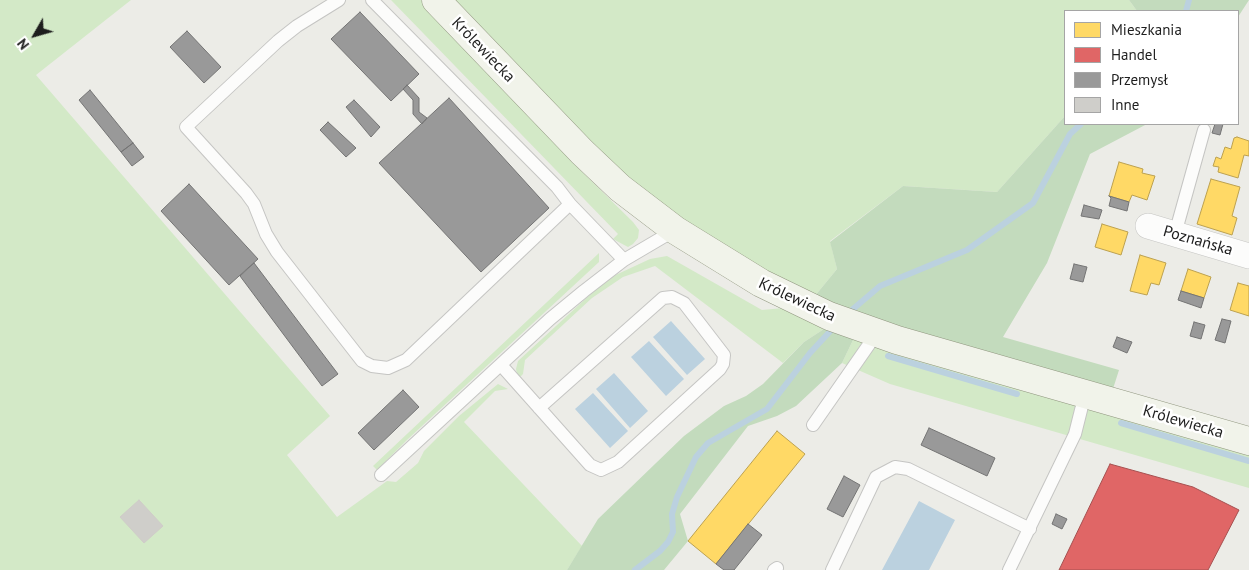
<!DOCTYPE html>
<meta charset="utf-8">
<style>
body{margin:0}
#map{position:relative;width:1249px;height:570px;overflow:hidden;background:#ecece7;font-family:"PT Sans",sans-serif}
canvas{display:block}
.legend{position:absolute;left:1064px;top:10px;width:175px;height:115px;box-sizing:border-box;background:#fff;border:1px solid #a5a5a5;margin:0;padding:6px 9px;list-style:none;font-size:15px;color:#1e1e1e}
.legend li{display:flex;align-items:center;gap:10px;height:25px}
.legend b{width:25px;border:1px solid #a5a5a5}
.north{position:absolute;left:10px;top:10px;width:50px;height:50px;-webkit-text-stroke:4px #fff;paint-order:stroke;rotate:232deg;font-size:14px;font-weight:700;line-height:20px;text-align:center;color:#1e1e1e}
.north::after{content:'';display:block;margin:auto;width:18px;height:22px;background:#1e1e1e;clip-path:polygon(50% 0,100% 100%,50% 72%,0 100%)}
</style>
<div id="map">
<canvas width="1249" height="570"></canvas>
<ul class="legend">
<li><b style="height:14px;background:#ffd966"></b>Mieszkania</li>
<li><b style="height:14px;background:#e06666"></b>Handel</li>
<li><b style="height:14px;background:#999"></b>Przemysł</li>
<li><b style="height:14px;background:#cfceca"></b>Inne</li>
</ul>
<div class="north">N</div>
</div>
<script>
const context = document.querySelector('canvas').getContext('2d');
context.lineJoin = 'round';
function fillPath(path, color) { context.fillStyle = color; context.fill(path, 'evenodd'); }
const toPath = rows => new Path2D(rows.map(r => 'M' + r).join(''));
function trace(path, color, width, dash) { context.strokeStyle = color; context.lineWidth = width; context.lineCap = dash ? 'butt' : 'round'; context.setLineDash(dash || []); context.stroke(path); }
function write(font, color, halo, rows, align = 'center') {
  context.font = font + ' "PT Sans",sans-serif'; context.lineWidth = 5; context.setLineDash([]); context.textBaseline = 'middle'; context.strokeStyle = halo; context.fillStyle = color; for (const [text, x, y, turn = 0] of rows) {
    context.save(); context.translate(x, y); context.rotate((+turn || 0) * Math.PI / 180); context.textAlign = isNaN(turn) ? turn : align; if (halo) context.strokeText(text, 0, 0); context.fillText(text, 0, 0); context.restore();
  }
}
const grass = toPath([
 [0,0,131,0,36,75,330,416,287,455,337,517,387,481,396,482,418,463,424,451,459,416,498,384,508,389,495,391,464,422,582,546,567,570,0,570],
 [391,0,421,0,552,136,572,162,633,222,639,230,638,238,633,244,628,247,613,239,618,234],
 [450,0,1129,0,1137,11,1065,11,1065,116,997,192,903,186,830,241,837,269,814,297,747,265,622,177],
 [599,253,599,262,408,439,377,470,373,466],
 [667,256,762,310,783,308,827,327,804,342,783,363,655,266,623,277,592,298,525,360,523,374,518,379,516,369,518,361,607,279,650,259],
 [854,338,1249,452,1249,488,890,384,842,363]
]);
const forest = toPath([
 [1129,0,1249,0,1238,17,1238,11,1137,11],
 [1065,116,1065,124,1147,124,1090,154,1047,263,1003,337,1119,370,1112,392,893,329,814,297,837,269,830,242,903,186,997,192],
 [827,327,854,338,842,363,796,406,777,416,748,426,680,514,688,541,664,570,567,570,598,519,684,436,724,406,746,396,763,384,804,342]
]);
const water = toPath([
 [671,321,705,359,687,375,653,337],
 [649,341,684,379,666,396,631,357],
 [614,373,648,411,630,428,596,389],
 [593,393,628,431,610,448,575,409],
 [919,501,955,520,929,570,882,570]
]);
const homes = toPath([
 [1237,137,1249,141,1249,156,1244,155,1238,178,1218,172,1219,167,1213,166,1216,157,1221,159,1225,147,1231,149,1234,138,1237,137],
 [1119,162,1143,169,1142,173,1155,176,1147,200,1132,195,1129,202,1109,196,1119,162],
 [1211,179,1240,187,1232,216,1237,218,1232,235,1197,224,1211,179],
 [1102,224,1128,232,1121,255,1095,247,1102,224],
 [1140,255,1166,263,1159,285,1151,283,1147,295,1130,291,1140,255],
 [1188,269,1211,277,1204,298,1181,291,1188,269],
 [1238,283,1249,286,1249,316,1230,310,1238,283],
 [777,431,805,454,716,564,688,541,777,431]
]);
const shops = toPath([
 [1110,464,1193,487,1239,510,1208,570,1059,570,1110,464]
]);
const industry = toPath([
 [360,12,419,74,391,101,331,39,360,12],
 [187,31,221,67,204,83,170,47,187,31],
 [407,85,419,98,419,112,427,118,422,124,413,114,413,100,403,89,407,85],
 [90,90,133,143,121,152,79,100,90,90],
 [449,98,549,208,481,272,379,163,449,98],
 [354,100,380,127,371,137,346,107,354,100],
 [328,122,356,148,346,157,320,130,328,122],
 [1215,124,1223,124,1220,135,1212,133,1215,124],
 [133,143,144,157,132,166,121,152,133,143],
 [189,184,258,259,229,285,161,211,189,184],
 [1109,196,1129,202,1127,211,1109,206,1111,198,1109,196],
 [1084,205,1102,210,1099,219,1081,216,1084,205],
 [254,263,338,374,322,386,240,276,254,263],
 [1074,264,1087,267,1083,282,1070,279,1074,264],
 [1181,291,1204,298,1201,308,1178,300,1181,291],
 [1222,319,1231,321,1225,343,1215,340,1222,319],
 [1194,322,1205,325,1201,339,1190,336,1194,322],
 [1117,337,1132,342,1127,353,1113,347,1117,337],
 [403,390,419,407,374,450,358,433,403,390],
 [929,428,995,458,987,476,921,445,929,428],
 [844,476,860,485,843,517,827,509,844,476],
 [1056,514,1067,519,1062,529,1052,524,1056,514],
 [748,524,762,535,734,570,724,570,716,564,748,524]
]);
const stream = toPath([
 [1186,11,1189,0],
 [846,315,880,286,967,250,1033,203,1070,134,1081,124],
 [888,356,1017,394],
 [1121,423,1249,461],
 [635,570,660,551,668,542,673,532,672,514,677,497,696,457,708,443,767,409,810,353,835,326]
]);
const building = toPath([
 [139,500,163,526,144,543,120,517,139,500]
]);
const service = toPath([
 [339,0,297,26,278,41,186,127,246,193,254,204,266,234,277,252,362,361,372,366,388,368,406,360,570,204],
 [372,0,557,187,570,204,624,260],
 [1175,234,1204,130],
 [501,365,590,465,601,470,618,462,720,369,723,364,724,355,684,303,672,297,663,298,539,408],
 [813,425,877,333],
 [381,475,550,319,584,291,624,260,675,230],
 [774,570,777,568],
 [832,570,876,477,895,467,908,469,1030,529],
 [1009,570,1075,434,1085,394]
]);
const minor = toPath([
 [1148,226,1249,256]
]);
const secondary = toPath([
 [436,0,582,152,620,188,675,230,761,283,829,316,897,340,1249,441]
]);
const streetNames = [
 ["Królewiecka",483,50,46],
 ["Poznańska",1198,241,16],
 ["Królewiecka",797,300,25],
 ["Królewiecka",1183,422,16]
];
fillPath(grass, '#d3e9c7');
fillPath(forest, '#c3dbbd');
fillPath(water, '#bbd1df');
fillPath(homes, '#ffd966');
trace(homes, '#bca150', 1);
fillPath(shops, '#e06666');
trace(shops, '#a65050', 1);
fillPath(industry, '#999');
trace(industry, '#747474', 1);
trace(stream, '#bbd1df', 6);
fillPath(building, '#cfceca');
trace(building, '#cfcdc8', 1);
trace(service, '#c5c5c3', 14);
trace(minor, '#c5c5c3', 26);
trace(secondary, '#90967f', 29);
trace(service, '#fcfcfb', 12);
trace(minor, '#fcfcfb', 25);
trace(secondary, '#f1f3ea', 28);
write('16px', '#1e1e1e', '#fff', streetNames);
</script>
